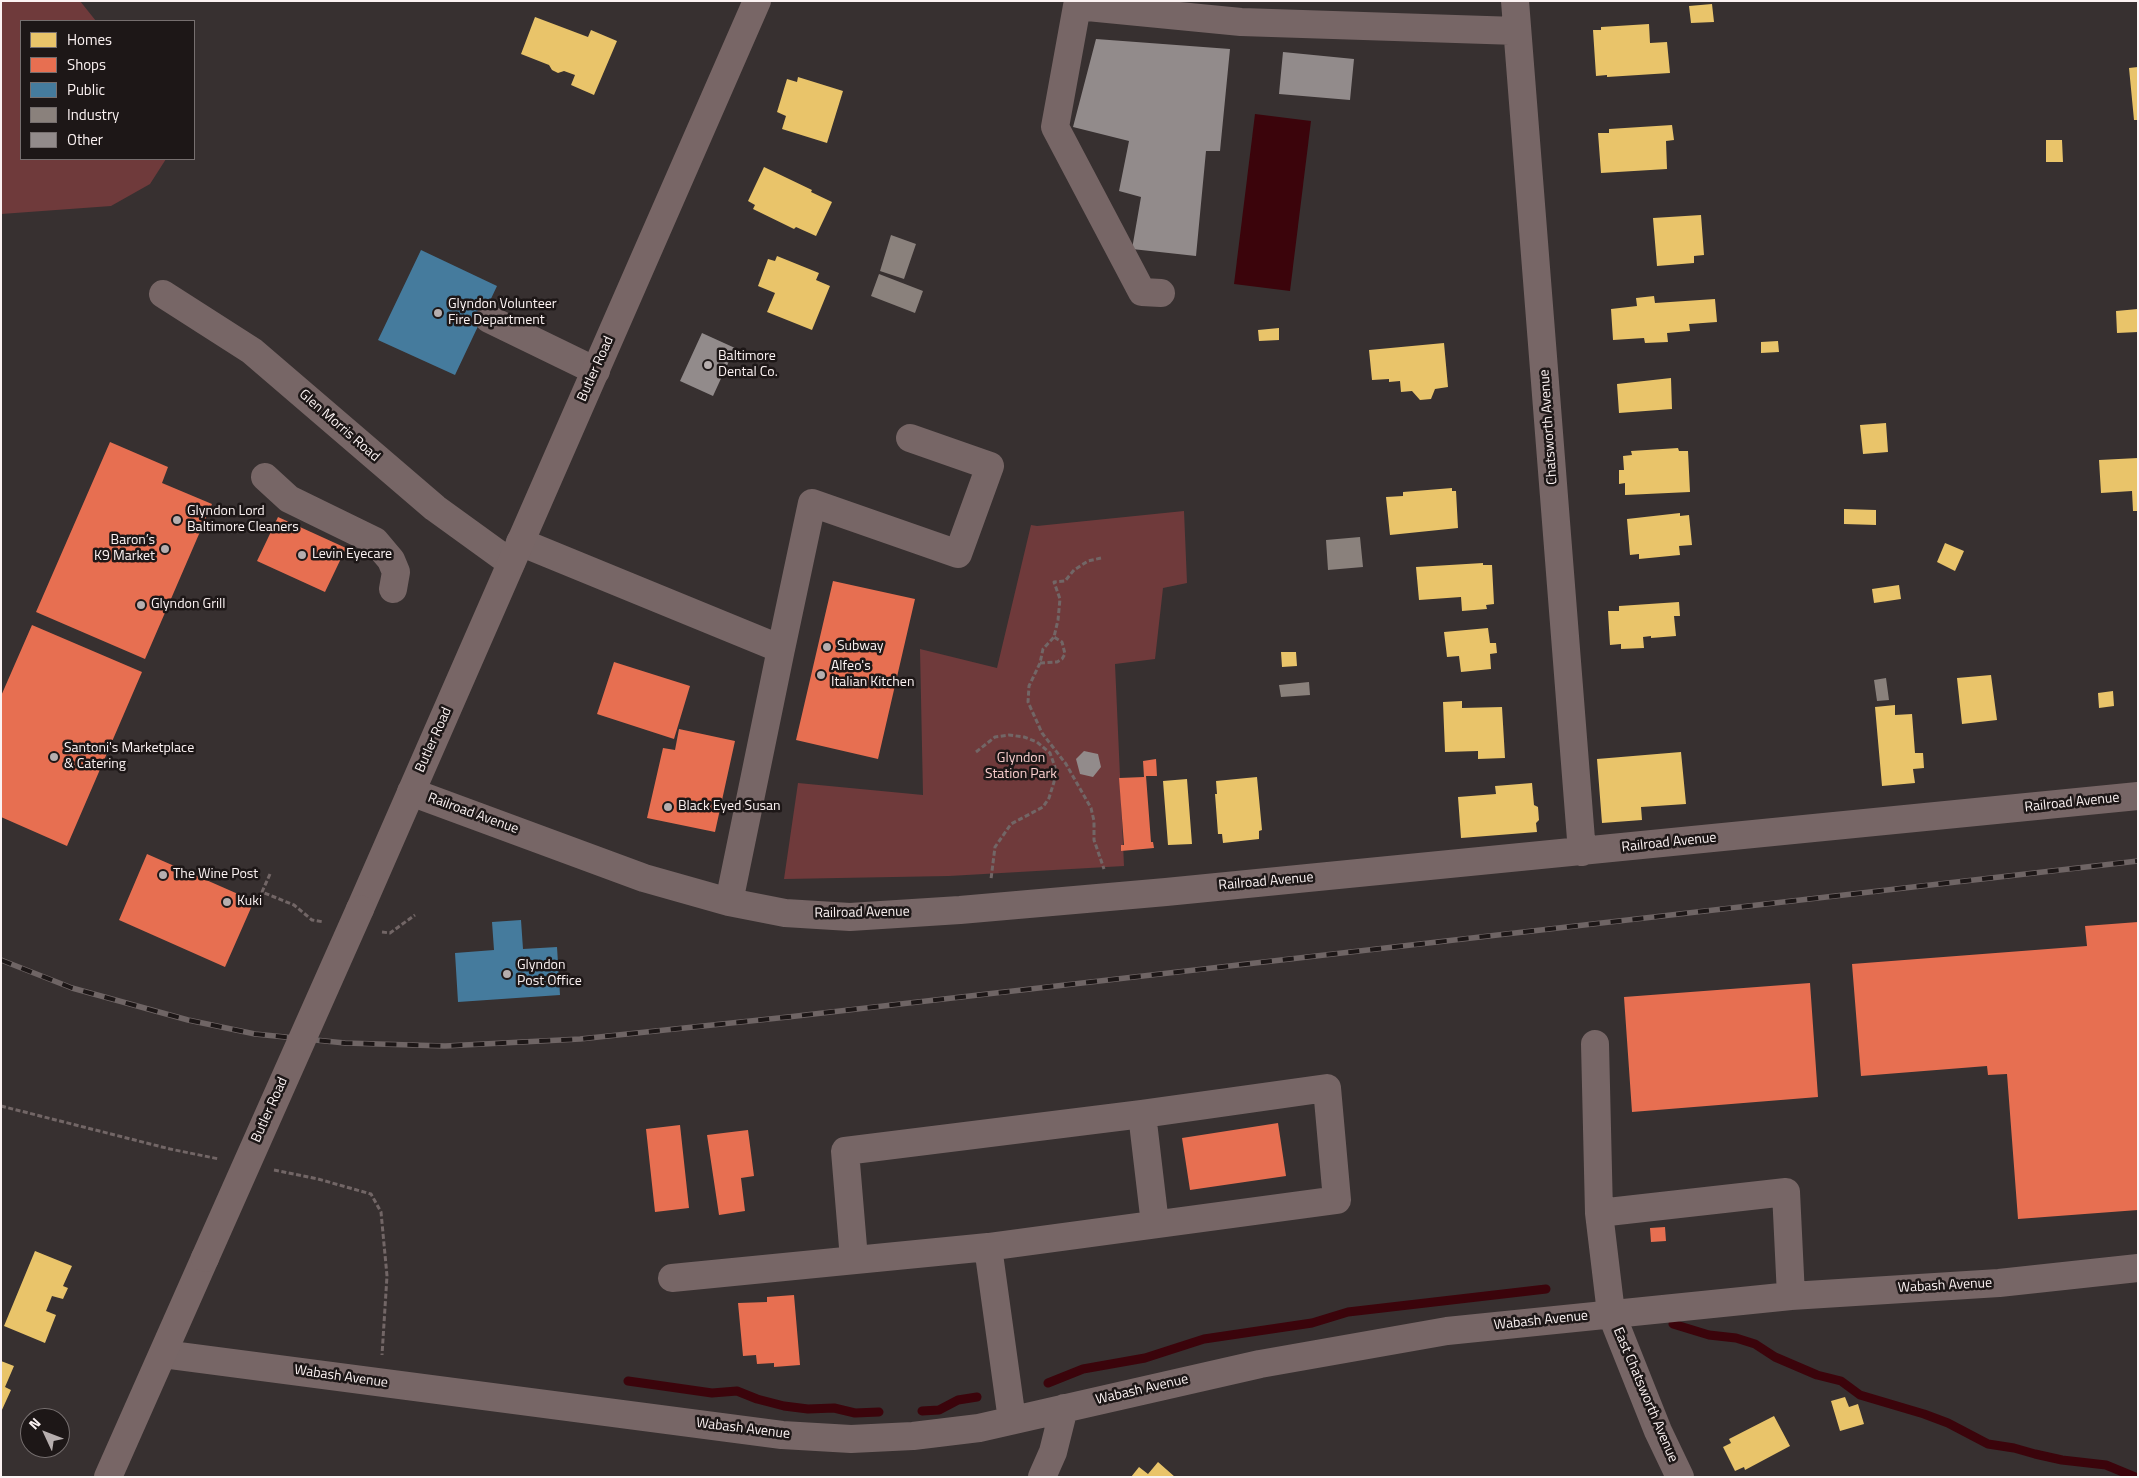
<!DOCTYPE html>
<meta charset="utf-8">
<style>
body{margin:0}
#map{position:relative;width:2139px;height:1478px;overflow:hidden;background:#373030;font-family:"Titillium Web",sans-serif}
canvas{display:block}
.frame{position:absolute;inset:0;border:2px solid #fbf2f2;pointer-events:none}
.legend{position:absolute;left:20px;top:20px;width:175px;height:140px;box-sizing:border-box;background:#1d1717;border:1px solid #766f6f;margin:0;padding:6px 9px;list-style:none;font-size:15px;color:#fbf2f2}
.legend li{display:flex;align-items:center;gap:10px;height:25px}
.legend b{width:25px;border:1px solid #766f6f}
.north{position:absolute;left:20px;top:1408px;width:50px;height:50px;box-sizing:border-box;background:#1d1717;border:1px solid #766f6f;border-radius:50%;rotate:313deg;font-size:14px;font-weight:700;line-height:20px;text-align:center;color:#fbf2f2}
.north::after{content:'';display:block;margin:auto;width:18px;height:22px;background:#b6aeae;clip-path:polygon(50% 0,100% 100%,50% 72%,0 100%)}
</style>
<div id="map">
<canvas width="2139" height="1478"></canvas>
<div class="frame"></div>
<ul class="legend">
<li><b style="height:14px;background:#e9c46a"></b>Homes</li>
<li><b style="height:14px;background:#e76f51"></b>Shops</li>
<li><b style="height:14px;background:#457b9d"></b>Public</li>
<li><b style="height:14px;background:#8a817c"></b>Industry</li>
<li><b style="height:14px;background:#928b8b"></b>Other</li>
</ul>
<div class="north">N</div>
</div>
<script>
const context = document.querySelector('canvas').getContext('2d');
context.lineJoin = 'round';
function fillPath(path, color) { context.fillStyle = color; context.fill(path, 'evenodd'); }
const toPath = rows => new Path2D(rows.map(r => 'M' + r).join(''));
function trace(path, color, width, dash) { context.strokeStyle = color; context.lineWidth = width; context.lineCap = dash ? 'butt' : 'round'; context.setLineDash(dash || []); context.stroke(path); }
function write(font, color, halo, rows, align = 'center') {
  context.font = font + ' "Titillium Web",sans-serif'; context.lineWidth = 5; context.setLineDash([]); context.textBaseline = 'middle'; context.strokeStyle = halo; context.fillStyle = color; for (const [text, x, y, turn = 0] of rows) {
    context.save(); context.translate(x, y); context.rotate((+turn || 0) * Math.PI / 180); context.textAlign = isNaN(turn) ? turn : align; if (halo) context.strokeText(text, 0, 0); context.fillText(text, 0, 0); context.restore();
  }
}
const green = toPath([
 [1,1,80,1,96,21,21,21,21,159,166,159,150,184,111,206,1,214],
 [1184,511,1187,583,1163,588,1155,659,1115,664,1124,866,949,876,784,879,798,783,923,795,920,649,997,668,1031,525,1037,526]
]);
const water = toPath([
 [1255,114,1311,121,1290,291,1234,284]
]);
const homes = toPath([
 [1712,4,1714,22,1691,23,1689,6],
 [535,17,588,37,591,30,617,41,594,95,571,85,575,75,564,71,558,73,552,70,549,65,521,54],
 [1649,24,1650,43,1667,42,1670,73,1607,77,1607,75,1596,76,1593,30,1601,30,1601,27],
 [2138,67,2138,120,2134,120,2129,68],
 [798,77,843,91,827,143,782,129,786,116,777,112,787,79,797,82],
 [1672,125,1674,140,1666,141,1667,169,1601,173,1598,133,1609,133,1609,129],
 [2046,140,2062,140,2063,162,2046,162],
 [764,167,812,190,811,192,832,202,816,236,796,227,794,229,753,209,755,205,748,201],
 [1701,215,1704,255,1694,256,1694,263,1657,266,1653,218],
 [777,256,819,273,816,280,830,286,812,330,767,312,775,293,758,286,768,259,775,261],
 [1654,296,1655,303,1715,299,1717,322,1689,324,1690,331,1667,333,1668,342,1645,343,1644,338,1613,340,1611,309,1637,306,1636,298],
 [2138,309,2138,332,2117,333,2116,311],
 [1279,328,1279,340,1259,341,1258,330],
 [1778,341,1779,352,1761,353,1761,342],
 [1444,343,1448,387,1435,389,1431,399,1420,400,1412,391,1401,392,1400,381,1389,382,1389,379,1372,380,1369,350],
 [1671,378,1672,409,1619,413,1617,384],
 [1886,423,1888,452,1863,454,1860,425],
 [1678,448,1679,451,1688,451,1690,492,1625,495,1625,483,1619,484,1619,470,1624,470,1623,456,1632,455,1631,451],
 [2138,458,2138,511,2133,511,2132,491,2101,493,2099,460],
 [1452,488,1452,491,1456,491,1458,528,1390,535,1386,497,1403,496,1403,492],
 [1844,509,1876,510,1876,525,1844,524],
 [1680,513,1680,516,1689,515,1692,545,1679,546,1680,555,1639,559,1639,554,1630,555,1627,519],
 [1945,543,1964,551,1955,571,1937,562],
 [1483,563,1483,565,1492,565,1494,604,1486,605,1487,609,1462,611,1461,597,1419,600,1416,567],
 [1899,585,1901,599,1874,603,1872,589],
 [1679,602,1680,616,1674,616,1676,636,1651,638,1651,636,1643,637,1644,648,1621,649,1621,644,1610,645,1608,611,1619,611,1619,606],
 [1488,628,1490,643,1496,643,1497,653,1490,654,1491,669,1461,672,1459,656,1447,657,1444,632],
 [1281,652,1296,652,1297,666,1282,667],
 [1991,675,1997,720,1962,724,1957,678],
 [2113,691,2114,706,2099,708,2098,693],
 [1462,701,1462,708,1502,707,1505,758,1478,759,1478,751,1445,752,1443,702],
 [1895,705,1895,715,1912,714,1915,753,1923,753,1924,768,1913,769,1915,783,1882,786,1875,707],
 [1681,752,1686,804,1641,807,1642,820,1602,823,1597,759],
 [1257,777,1262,830,1259,831,1259,839,1223,843,1222,834,1218,834,1215,794,1217,794,1216,781],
 [1187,779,1192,844,1168,845,1163,781],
 [1532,783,1534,805,1538,807,1539,820,1536,823,1537,832,1461,838,1458,797,1496,794,1495,786],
 [35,1251,72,1266,63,1286,68,1288,63,1299,52,1296,46,1311,56,1315,45,1343,4,1326],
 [1,1361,14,1366,5,1387,11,1390,1,1412],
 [1845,1397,1849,1407,1858,1404,1864,1424,1840,1431,1831,1401],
 [1774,1416,1790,1446,1745,1470,1744,1467,1735,1471,1723,1447,1731,1443,1729,1439],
 [1158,1462,1175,1477,1131,1477,1139,1467,1148,1474]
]);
const shops = toPath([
 [110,442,168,467,162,483,212,504,145,659,36,612],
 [278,517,346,548,325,592,257,561],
 [833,581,915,599,878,759,796,740],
 [32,625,142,672,67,846,1,817,1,696],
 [614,662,690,686,674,739,597,714],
 [679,729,735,741,715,832,647,818,663,748,675,750],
 [1156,759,1157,776,1146,776,1151,842,1153,842,1154,848,1121,851,1121,845,1124,845,1119,778,1144,777,1143,761],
 [147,854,254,901,225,967,119,920],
 [2138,922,2138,1210,2018,1219,2007,1074,1988,1075,1987,1066,1861,1076,1852,964,2087,946,2085,926],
 [1810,983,1818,1097,1632,1112,1624,997],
 [1278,1123,1286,1176,1190,1190,1182,1138],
 [680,1125,689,1208,655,1212,646,1129],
 [748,1130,754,1176,741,1178,745,1211,719,1215,707,1135],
 [1665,1227,1666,1241,1651,1242,1650,1228],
 [794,1295,800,1365,774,1367,774,1363,757,1364,756,1355,743,1356,738,1303,767,1302,767,1297]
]);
const public = toPath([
 [421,250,497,286,455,375,378,340],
 [521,920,523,949,557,947,560,995,458,1002,455,953,494,950,492,922]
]);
const industry = toPath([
 [891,235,916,244,904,279,880,271],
 [879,274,923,291,915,313,871,296],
 [1360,537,1363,567,1328,570,1326,540],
 [1886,678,1889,700,1877,701,1874,680],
 [1309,682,1310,695,1281,697,1279,685]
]);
const stream = toPath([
 [1673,1324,1709,1335,1736,1338,1755,1344,1775,1357,1817,1375,1841,1381,1860,1395,1924,1414,1948,1423,1988,1444,2014,1448,2035,1454,2062,1460,2106,1465,2135,1477],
 [628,1381,712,1393,737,1391,757,1399,784,1406,808,1409,834,1408,855,1413,879,1412],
 [1048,1383,1083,1369,1145,1358,1204,1339,1312,1323,1348,1312,1546,1289],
 [922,1411,939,1410,958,1400,977,1397]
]);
const building = toPath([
 [1096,39,1230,49,1220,151,1206,151,1196,256,1132,249,1141,197,1119,191,1129,141,1073,127],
 [1283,52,1354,59,1350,100,1279,94],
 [702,333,735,348,713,396,680,381],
 [1084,751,1098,754,1101,767,1093,777,1080,774,1076,759]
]);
const path = toPath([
 [1101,558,1088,561,1074,570,1065,581,1054,582,1060,599,1058,620,1054,637,1043,649,1040,663,1029,686,1028,702,1042,733,1066,764,1091,808,1094,821,1094,840,1104,869],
 [1040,663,1057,662,1062,659,1065,654,1062,642,1054,637],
 [976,752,995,737,1009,735,1024,737,1037,742,1050,753,1055,767,1054,782,1049,798,1043,807,1011,824,995,847,991,879],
 [270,874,262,892,294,905,312,920,324,922],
 [382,932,390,933,415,915],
 [1,1106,170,1149,219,1159],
 [274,1170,318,1179,371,1194,381,1212,387,1276,382,1355]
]);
const minor = toPath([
 [1515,1,1582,852],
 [1161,293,1142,292,1055,127,1077,6,1241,22,1517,31],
 [163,294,252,351,435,508,511,563],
 [489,319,596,371],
 [265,477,289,499,375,541,391,560,396,572,393,589],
 [520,542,781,649,812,503,958,554,990,466,910,438],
 [411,792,644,878,729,902,785,913,850,917,960,910,1166,892,2138,796],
 [729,902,781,649],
 [1595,1044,1599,1213,1611,1313,1658,1431,1680,1477],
 [1142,1114,1155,1224],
 [1599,1213,1786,1192,1791,1296],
 [854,1259,845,1151,1142,1114,1327,1088,1337,1200,988,1247],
 [672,1278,988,1247,1012,1420],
 [163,1354,782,1435,851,1439,913,1436,979,1428,1260,1364,1447,1331,1791,1296,1999,1283,2138,1268],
 [1042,1477,1053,1452,1064,1408]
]);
const major = toPath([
 [360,909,757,1],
 [108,1477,205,1258]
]);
const rail = toPath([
 [1,960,72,988,188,1020,255,1034,345,1043,445,1046,580,1039,788,1017,2138,861]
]);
const majorBridge = toPath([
 [205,1258,360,909]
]);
const markers = [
 [438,313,5,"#b6aeae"],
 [708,365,5,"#b6aeae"],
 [177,520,5,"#b6aeae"],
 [165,549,5,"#b6aeae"],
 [302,555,5,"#b6aeae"],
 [141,605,5,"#b6aeae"],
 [827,647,5,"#b6aeae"],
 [821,675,5,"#b6aeae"],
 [54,757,5,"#b6aeae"],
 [668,807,5,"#b6aeae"],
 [163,875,5,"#b6aeae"],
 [227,902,5,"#b6aeae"],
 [507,974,5,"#b6aeae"]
];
const poiNames = [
 ["Glyndon Volunteer",448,305],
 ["Fire Department",448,321],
 ["Baltimore",718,357],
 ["Dental Co.",718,373],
 ["Glyndon Lord",187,512],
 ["Baltimore Cleaners",187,528],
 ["Baron’s",155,541,"right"],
 ["K9 Market",155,557,"right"],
 ["Levin Eyecare",312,555],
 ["Glyndon Grill",151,605],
 ["Subway",837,647],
 ["Alfeo's",831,667],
 ["Italian Kitchen",831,683],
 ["Santoni's Marketplace",64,749],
 ["& Catering",64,765],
 ["Black Eyed Susan",678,807],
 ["The Wine Post",173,875],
 ["Kuki",237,902],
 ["Glyndon",517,966],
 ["Post Office",517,982]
];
const streetNames = [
 ["Butler Road",596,369,-66],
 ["Glen Morris Road",339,426,41],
 ["Chatsworth Avenue",1549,427,-94],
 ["Butler Road",434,740,-66],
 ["Railroad Avenue",2072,803,-6],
 ["Railroad Avenue",473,814,20],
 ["Railroad Avenue",1669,843,-6],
 ["Railroad Avenue",1266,882,-5],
 ["Railroad Avenue",862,913,-1],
 ["Butler Road",270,1110,-66],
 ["Wabash Avenue",1945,1286,-3],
 ["Wabash Avenue",1541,1321,-6],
 ["Wabash Avenue",341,1377,8],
 ["Wabash Avenue",1142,1390,-13],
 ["East Chatsworth Avenue",1645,1395,67],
 ["Wabash Avenue",743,1429,7]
];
const parkNames = [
 ["Glyndon",1021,759],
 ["Station Park",1021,775]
];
fillPath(green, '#6f3a3b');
fillPath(water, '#3b040b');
fillPath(homes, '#e9c46a');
fillPath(shops, '#e76f51');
fillPath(public, '#457b9d');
fillPath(industry, '#8a817c');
trace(stream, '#3b040b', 9);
fillPath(building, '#928b8b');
trace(path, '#726666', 3, [5, 2.5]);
trace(minor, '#766', 28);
trace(major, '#786666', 28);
trace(rail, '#6f6565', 5.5);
trace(rail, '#1d1717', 4, [11]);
trace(majorBridge, '#786666', 28);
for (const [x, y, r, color] of markers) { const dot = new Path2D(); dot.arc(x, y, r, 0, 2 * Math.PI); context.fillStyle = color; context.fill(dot); trace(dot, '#1d1717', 2); }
write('14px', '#fbf2f2', '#1d1717', poiNames, 'left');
write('14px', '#fbf2f2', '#1d1717', streetNames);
write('14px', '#f9cecd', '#1d1717', parkNames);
</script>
